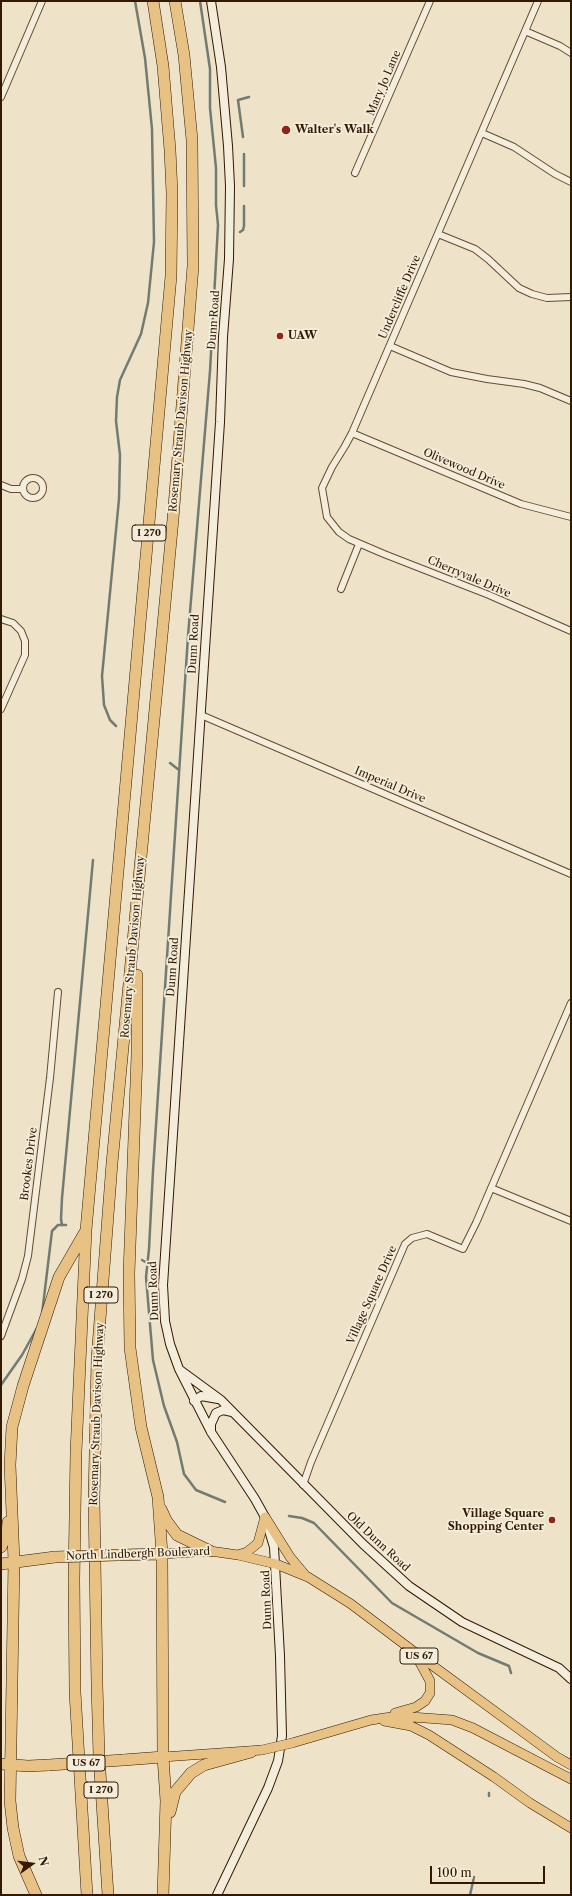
<!DOCTYPE html>
<style>
body{margin:0}
#map{position:relative;width:572px;height:1896px;overflow:hidden;background:#eee3c8;font-family:"Libre Caslon Text",serif}
canvas{display:block}
.frame{position:absolute;inset:0;border:2px solid #321900;pointer-events:none}
.north{position:absolute;left:12px;top:1844px;width:40px;height:40px;-webkit-text-stroke:3px #f4eddb;paint-order:stroke;rotate:76deg;font-size:11px;font-weight:700;line-height:16px;text-align:center;color:#321900}
.north::after{content:'';display:block;margin:auto;width:14px;height:18px;background:#321900;clip-path:polygon(50% 0,100% 100%,50% 72%,0 100%)}
.scale{position:absolute;left:430px;top:1866px;width:115px;height:18px;box-sizing:border-box;border:2px solid #321900;border-top:0;padding-left:5px;font-size:12px;line-height:14px;white-space:nowrap;color:#321900;-webkit-text-stroke:3px #f4eddb;paint-order:stroke}
</style>
<div id="map">
<canvas width="572" height="1896"></canvas>
<div class="frame"></div>
<div class="north">N</div>
<div class="scale">100 m</div>
</div>
<script>
const context = document.querySelector('canvas').getContext('2d');
context.lineJoin = 'round';
const toPath = rows => new Path2D(rows.map(r => 'M' + r).join(''));
function trace(path, color, width, dash) { context.strokeStyle = color; context.lineWidth = width; context.lineCap = dash ? 'butt' : 'round'; context.setLineDash(dash || []); context.stroke(path); }
function write(font, color, halo, rows, align = 'center') {
  context.font = font + ' "Libre Caslon Text",serif'; context.lineWidth = 3.5; context.setLineDash([]); context.textBaseline = 'middle'; context.strokeStyle = halo; context.fillStyle = color; for (const [text, x, y, turn = 0] of rows) {
    context.save(); context.translate(x, y); context.rotate((+turn || 0) * Math.PI / 180); context.textAlign = isNaN(turn) ? turn : align; if (halo) context.strokeText(text, 0, 0); context.fillText(text, 0, 0); context.restore();
  }
}
const stream = toPath([
 [200,1,210,69,210,108,216,168,216,205,218,225,210,371,188,636,153,1171,149,1249,146,1277,153,1360,164,1406,177,1442,184,1474,196,1490,225,1502],
 [243,137,238,100,249,97],
 [244,154,244,186],
 [240,232,243,230,244,226,244,206],
 [116,726,110,720,104,705,102,676,119,499,120,455,116,421,117,397,120,380,141,334,148,303,154,242,152,129,145,58,135,1],
 [170,763,179,770],
 [62,1225,61,1219,62,1198,93,860],
 [142,1260,147,1263],
 [42,1314,52,1231,58,1225,66,1225],
 [1,1385,22,1355,37,1328],
 [289,1516,302,1518,314,1523,392,1603,478,1653,509,1666,511,1673],
 [489,1796,489,1793],
 [470,1895,474,1877]
]);
const street = toPath([
 [538,1,352,433,345,446,332,467,322,488,327,517,339,532,349,539,384,554,489,595,571,631],
 [525,31,560,46,571,53],
 [1,97,42,1],
 [482,133,514,147,555,174,571,182],
 [355,173,430,1],
 [438,234,475,249,488,259,519,288,532,294,547,298,571,297],
 [390,346,451,372,487,379,524,384,540,388,571,401],
 [352,433,521,504,571,517],
 '23 488a10 10 0 1 1 20 0a10 10 0 1 1-20 0Z',
 [1,485,11,489,23,489],
 [341,589,359,544],
 [1,619,13,623,21,631,25,641,25,655,1,709],
 [201,715,571,874],
 [491,1188,571,1221],
 [1,1336,22,1279,28,1256,50,1078,58,992],
 [303,1485,311,1462,405,1244,412,1238,427,1234,463,1249,476,1223,571,1003]
]);
const secondary = toPath([
 [211,1,221,67,228,146,230,186,229,259,223,337,220,422,163,1285,165,1321,170,1344,179,1369,211,1432,255,1499,265,1517,274,1547,280,1656,282,1736,278,1761,268,1788,217,1895],
 [180,1370,221,1400,363,1544,409,1586,462,1622,559,1668,571,1679],
 [194,1401,201,1396,218,1399],
 [211,1432,211,1424,216,1413,223,1410,232,1412]
]);
const primary = toPath([
 [265,1517,290,1557,305,1575],
 [162,1554,210,1551,238,1555,276,1564,308,1577,351,1604,425,1660,557,1757,571,1765],
 [238,1555,247,1552,258,1543,265,1517],
 [395,1713,416,1707,425,1701,430,1693,430,1681,417,1657],
 [384,1721,411,1726,429,1735,494,1777,530,1803,571,1828],
 [292,1743,371,1720,398,1716,452,1720,473,1728,571,1779],
 [163,1757,262,1750]
]);
const highway = toPath([
 [137,975,137,1055,129,1273,130,1348,141,1427,158,1497,162,1554,163,1757,166,1801,163,1895],
 [161,1509,166,1520,177,1535,210,1551],
 [1,1547,7,1533,8,1522],
 [118,1555,162,1554],
 [1,1564,55,1557],
 [123,1760,163,1757],
 [1,1764,28,1766,49,1765],
 [170,1812,175,1792,191,1773,204,1765,251,1752],
 [36,1895,19,1856,13,1828,10,1801,14,1561,10,1465,12,1427,23,1386,59,1277,85,1232],
 [87,1895,75,1692,74,1579,76,1452,86,1230,171,276,172,193,170,150,163,66,153,1],
 [108,1895,99,1756,97,1684,94,1499,97,1359,112,1163,173,519,193,266,192,140,184,55,175,1]
]);
const primaryBridge = toPath([
 [262,1750,292,1743]
]);
const highwayBridge = toPath([
 [55,1557,118,1555],
 [49,1765,123,1760]
]);
const markers = [
 [286,130,5,"#8f2418"],
 [280,336,4,"#8f2418"],
 [552,1520,4,"#8f2418"]
];
const shields = [
 [149,533,34],
 [101,1295,34],
 [419,1656,38],
 [86,1763,38],
 [101,1790,34]
];
const shieldNames = [
 ["I 270",149,533],
 ["I 270",101,1295],
 ["US 67",419,1656],
 ["US 67",86,1763],
 ["I 270",101,1790]
];
const streetNames = [
 ["Mary Jo Lane",384,83,-67],
 ["Undercliffe Drive",400,297,-67],
 ["Dunn Road",214,320,-86],
 ["Rosemary Straub Davison Highway",181,421,-85],
 ["Olivewood Drive",464,469,23],
 ["Cherryvale Drive",469,577,23],
 ["Dunn Road",194,644,-87],
 ["Imperial Drive",390,785,23],
 ["Rosemary Straub Davison Highway",133,947,-85],
 ["Dunn Road",173,967,-86],
 ["Brookes Drive",29,1164,-83],
 ["Dunn Road",154,1291,-92],
 ["Village Square Drive",372,1295,-66],
 ["Rosemary Straub Davison Highway",97,1414,-88],
 ["Old Dunn Road",378,1542,43],
 ["North Lindbergh Boulevard",138,1554,-2],
 ["Dunn Road",267,1600,-92]
];
const poiNames = [
 ["Walter's Walk",295,130],
 ["UAW",288,336],
 ["Village Square",544,1514,"right"],
 ["Shopping Center",544,1527,"right"]
];
trace(stream, '#727b73', 2.5);
trace(street, '#614c32', 8);
trace(secondary, '#321900', 10);
trace(primary, '#321900', 10);
trace(highway, '#321900', 12);
trace(street, '#f4eddb', 6);
trace(secondary, '#f4eddb', 8);
trace(primary, '#e7c284', 9);
trace(highway, '#e7c284', 11);
trace(primaryBridge, '#321900', 10, []);
trace(highwayBridge, '#321900', 12, []);
trace(primaryBridge, '#e7c284', 9);
trace(highwayBridge, '#e7c284', 11);
for (const [x, y, r, color] of markers) { const dot = new Path2D(); dot.arc(x, y, r, 0, 2 * Math.PI); context.fillStyle = color; context.fill(dot); trace(dot, '#f4eddb', 1.5); }
for (const [x, y, w] of shields) { const box = new Path2D(); box.roundRect(x - w / 2, y - 8, w, 16, 3); context.fillStyle = '#f4eddb'; context.fill(box); trace(box, '#321900', 1); }
write('bold 10px', '#321900', null, shieldNames);
write('11px', '#321900', '#f4eddb', streetNames);
write('bold 11px', '#321900', '#f4eddb', poiNames, 'left');
</script>
